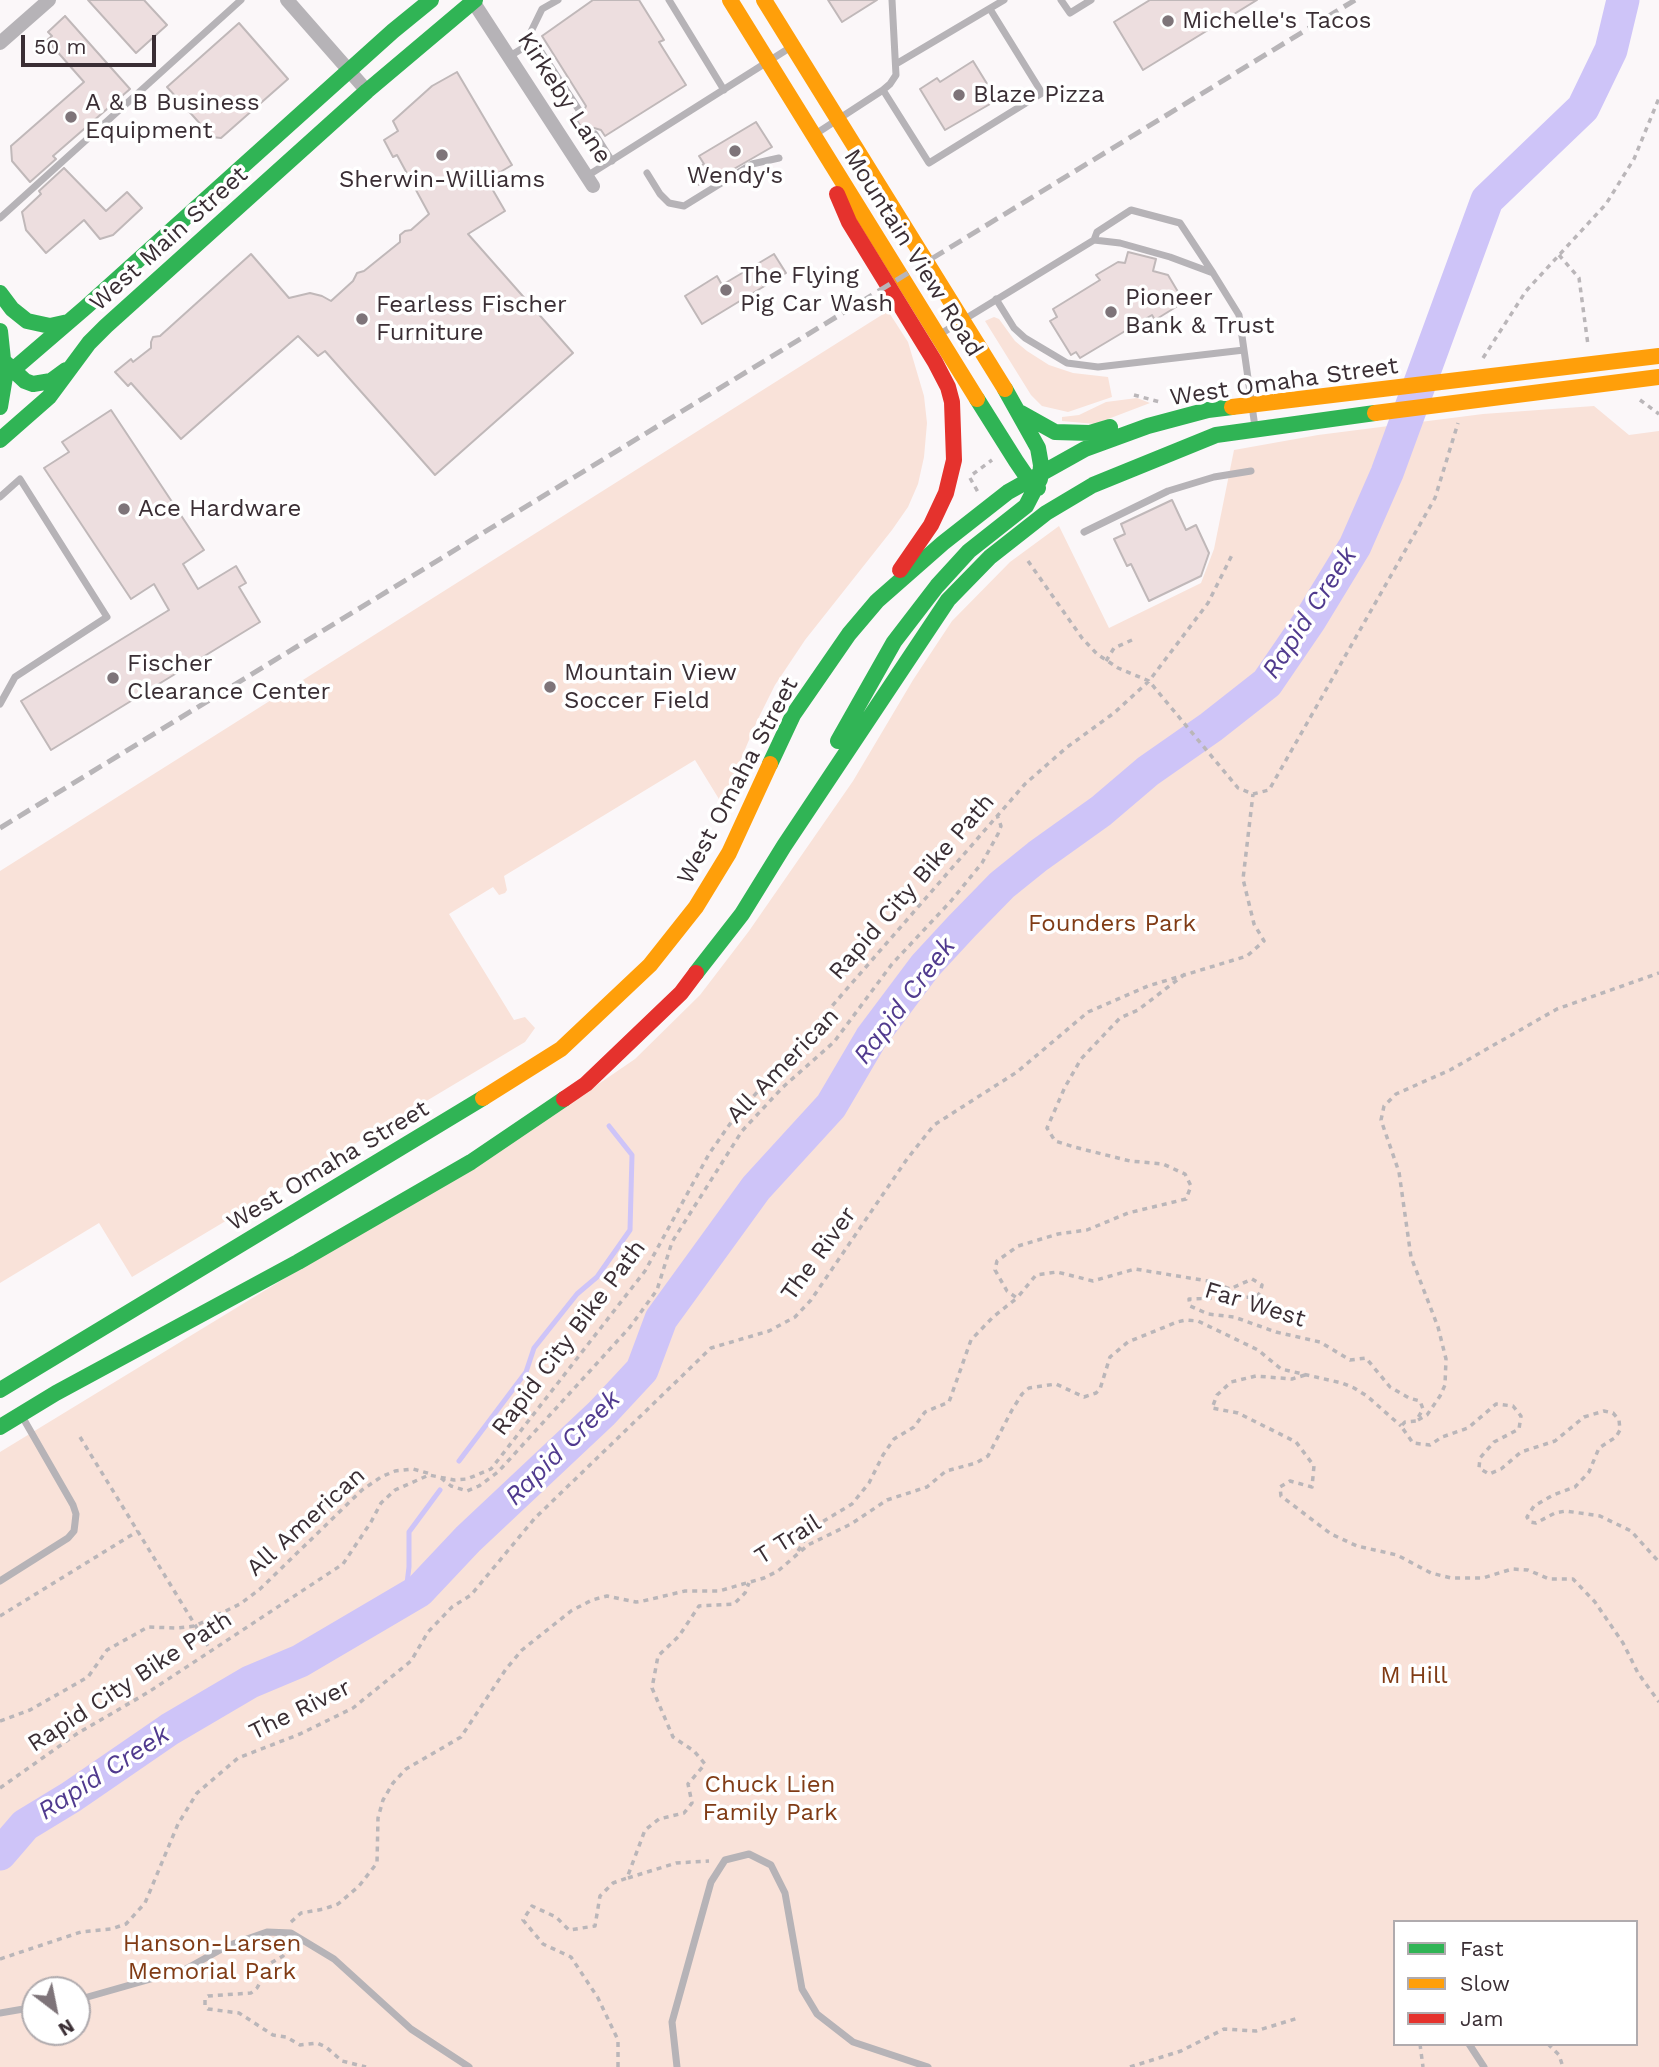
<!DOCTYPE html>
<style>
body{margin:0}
#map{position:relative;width:1659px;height:2067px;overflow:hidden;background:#fbf7f9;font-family:"Work Sans",sans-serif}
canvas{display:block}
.legend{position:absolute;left:1393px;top:1920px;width:245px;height:126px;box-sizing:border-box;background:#fff;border:2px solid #b0abae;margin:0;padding:9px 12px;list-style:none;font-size:21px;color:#3a2e34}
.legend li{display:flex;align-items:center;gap:14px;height:35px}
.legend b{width:35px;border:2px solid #b0abae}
.north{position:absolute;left:21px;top:1976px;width:70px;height:70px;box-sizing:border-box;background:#fff;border:2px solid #b0abae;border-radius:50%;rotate:148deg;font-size:19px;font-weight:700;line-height:28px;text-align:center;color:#3a2e34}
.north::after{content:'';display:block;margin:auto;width:24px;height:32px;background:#7e7479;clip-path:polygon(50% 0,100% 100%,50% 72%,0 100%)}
.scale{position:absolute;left:21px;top:35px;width:135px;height:32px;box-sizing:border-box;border:4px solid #3a2e34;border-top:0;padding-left:9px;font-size:21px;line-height:24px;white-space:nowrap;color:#3a2e34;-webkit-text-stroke:5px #fff;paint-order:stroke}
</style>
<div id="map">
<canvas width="1659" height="2067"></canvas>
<ul class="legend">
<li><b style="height:9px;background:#30b455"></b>Fast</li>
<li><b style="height:9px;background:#ff9f0a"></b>Slow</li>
<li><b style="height:9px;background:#e5322d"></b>Jam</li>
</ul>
<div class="north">N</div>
<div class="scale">50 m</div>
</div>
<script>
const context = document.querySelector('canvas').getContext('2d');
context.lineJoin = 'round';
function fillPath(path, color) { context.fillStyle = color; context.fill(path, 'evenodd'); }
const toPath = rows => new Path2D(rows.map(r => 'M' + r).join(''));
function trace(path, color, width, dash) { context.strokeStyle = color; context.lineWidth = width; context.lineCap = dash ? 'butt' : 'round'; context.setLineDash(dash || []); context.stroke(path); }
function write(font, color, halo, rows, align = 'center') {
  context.font = font + ' "Work Sans",sans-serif'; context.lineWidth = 7; context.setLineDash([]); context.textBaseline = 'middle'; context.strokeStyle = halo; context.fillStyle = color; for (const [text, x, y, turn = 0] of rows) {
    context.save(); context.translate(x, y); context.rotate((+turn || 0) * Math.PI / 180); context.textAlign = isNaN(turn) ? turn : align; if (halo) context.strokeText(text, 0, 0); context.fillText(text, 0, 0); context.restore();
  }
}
const green = toPath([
 [888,311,908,342,924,396,927,423,924,457,918,484,908,507,892,530,805,640,775,685,757,721,722,804,695,760,504,876,507,890,505,893,499,895,493,887,449,914,514,1020,525,1017,535,1028,525,1042,132,1277,99,1223,0,1283,0,871],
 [994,317,999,319,1015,341,1027,351,1049,365,1073,373,1108,377,1112,397,1068,412,1042,406,1031,395,985,321],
 [1137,398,1150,403,1095,424,1062,421,1062,417,1079,415,1106,402],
 [1594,406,1629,435,1659,431,1659,2067,0,2067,0,1452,559,1111,635,1059,700,995,749,931,853,781,913,680,952,621,1010,562,1059,526,1109,628,1201,583,1214,549,1234,450,1318,435,1483,414],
 [1395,1922,1636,1922,1636,2044,1395,2044],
 [35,1990,77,1990,77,2032,35,2032]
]);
const stream = toPath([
 [459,1461,526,1372,534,1348,577,1294,597,1277,630,1230,632,1155,609,1126],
 [405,1600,409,1567,409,1532,440,1490]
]);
const river = toPath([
 [0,1854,25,1825,71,1797,170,1729,250,1682,300,1661,419,1591,468,1539,602,1413,642,1370,661,1319,756,1188,831,1106,871,1038,925,966,962,926,1002,885,1038,856,1101,811,1148,771,1211,727,1267,683,1310,620,1355,546,1387,473,1487,200,1583,108,1611,50,1623,0]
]);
const building = toPath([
 [88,0,144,0,167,25,136,53,88,0],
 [593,0,639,0,664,40,659,42,686,85,605,136,601,130,594,128,590,131,588,138,573,114,582,115,586,106,542,36,593,0],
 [828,0,877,0,842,22,828,0],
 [1150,0,1257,0,1143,70,1114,22,1150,0],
 [65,16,130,89,53,156,56,159,30,182,12,161,11,146,84,82,47,40,52,36,48,32,65,16],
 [239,23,288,79,221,138,212,137,167,87,239,23],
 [973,61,997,100,945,130,920,89,937,78,940,82,973,61],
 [457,72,512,165,487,180,505,211,468,234,573,353,435,475,325,351,318,356,298,336,181,439,131,383,128,386,115,372,131,359,133,362,151,348,151,342,153,337,160,336,251,254,289,298,310,293,322,296,331,301,353,281,357,273,364,271,400,242,400,235,405,231,411,230,429,214,397,155,393,157,384,140,398,131,393,121,432,86,457,72],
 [756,122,772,147,713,181,711,177,699,185,691,171,704,164,699,156,756,122],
 [64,168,106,211,127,192,142,208,113,235,100,239,84,220,46,253,26,230,22,212,41,194,39,191,64,168],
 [1128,252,1156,259,1153,271,1168,275,1184,302,1155,320,1152,315,1080,358,1076,352,1071,355,1050,321,1057,317,1053,309,1100,280,1096,275,1118,262,1125,263,1128,252],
 [774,254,786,273,702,324,685,296,717,276,722,285,774,254],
 [111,410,204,550,183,564,198,589,236,566,246,583,239,587,260,622,51,750,21,701,169,610,154,584,131,599,44,468,69,452,62,442,111,410],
 [1172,500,1186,530,1196,525,1209,553,1201,576,1149,601,1131,564,1127,566,1114,539,1125,534,1121,524,1172,500]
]);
const path = toPath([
 [1559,255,1579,278,1588,345],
 [1483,358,1526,291,1606,204,1634,159,1659,98],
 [1134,395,1160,402],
 [1640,400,1659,414],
 [973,474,992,460],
 [970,478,978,492],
 [1028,561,1082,638,1097,654,1118,668,1149,681,1238,788,1253,794,1269,790,1435,498,1458,423],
 [1106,661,1114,648,1132,640],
 [1185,974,1138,1010,1120,1018,1081,1059,1065,1087,1047,1128,1055,1141,1074,1147,1130,1161,1163,1164,1185,1174,1191,1186,1186,1199,1128,1213,1087,1230,1058,1234,1018,1246,997,1261,995,1270,1007,1291,1017,1298,1036,1275,1057,1272,1093,1281,1135,1269,1208,1281,1230,1289,1252,1279,1262,1285,1260,1293,1256,1297,1189,1299,1190,1306,1208,1314,1234,1317,1276,1332,1320,1342,1350,1360,1366,1358,1390,1387,1409,1398,1420,1401,1423,1409,1416,1421,1405,1422,1401,1426,1413,1443,1430,1445,1442,1437,1468,1428,1496,1404,1513,1406,1521,1416,1519,1429,1494,1442,1480,1458,1479,1468,1489,1474,1501,1469,1521,1452,1555,1441,1584,1417,1604,1411,1613,1413,1619,1420,1620,1430,1616,1437,1599,1448,1589,1472,1575,1487,1553,1495,1534,1506,1527,1517,1530,1522,1536,1523,1555,1513,1566,1511,1600,1516,1631,1531,1659,1562],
 [1305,1375,1292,1379,1256,1376,1231,1382,1217,1395,1212,1408,1238,1413,1296,1442,1314,1466,1312,1487,1290,1481,1280,1487,1281,1496,1331,1534,1357,1546,1397,1555,1431,1573,1451,1578,1483,1578,1512,1569,1528,1570,1549,1579,1573,1579,1595,1602,1623,1643,1638,1673,1659,1702],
 [1418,1420,1427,1415,1440,1396,1445,1385,1446,1359,1438,1327,1411,1257,1399,1172,1381,1120,1384,1106,1396,1094,1450,1070,1557,1009,1659,973],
 [80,1437,211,1651],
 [441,1478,451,1486,467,1491,479,1486,498,1472,630,1327,657,1290,672,1242,742,1131,783,1087,834,1042,892,964,951,901,982,863,998,834,1001,826,997,815],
 [798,1551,812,1528,852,1504,869,1483,883,1455,894,1439,914,1427,925,1412,949,1402,971,1340,993,1317,1017,1298],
 [0,1616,138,1531],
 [0,1721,30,1710,88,1677,107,1650,148,1627,177,1628,195,1626,240,1604,260,1589,362,1490,381,1477,395,1471,413,1469,431,1474],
 [0,1788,78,1733,147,1693,343,1564,371,1522,381,1503,395,1490,429,1475,454,1480,467,1479,491,1469,645,1271,709,1154,732,1121,1025,784,1066,748,1114,713,1149,681,1208,603,1233,553],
 [628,1878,676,1863,709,1861],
 [291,1922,301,1913,324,1909,338,1904,359,1886,377,1863,378,1818,383,1800,393,1783,406,1769,461,1737,506,1669,522,1650,571,1611,592,1600,607,1596,636,1602,643,1601,685,1591,719,1591,764,1578,778,1571,808,1545,851,1524,887,1500,927,1487,946,1471,976,1463,988,1456,1012,1410,1022,1394,1029,1388,1056,1384,1084,1397,1096,1393,1100,1389,1110,1357,1128,1342,1177,1322,1186,1320,1198,1321,1258,1350,1281,1369,1342,1383,1354,1388,1367,1396,1401,1426],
 [290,1947,283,1956,271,1963,257,1988,251,1993,208,1996,205,1999,205,2006,208,2009,239,2013,273,2035,286,2037,300,2045,317,2043,326,2047,342,2061,366,2067],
 [0,1959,81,1932,111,1929,126,1924,145,1903,178,1824,197,1793,238,1758,300,1734,353,1708,411,1661,428,1632,452,1607,471,1595,535,1518,711,1348,769,1331,795,1317,811,1300,907,1159,934,1125,1017,1072,1088,1012,1148,986,1247,956,1264,941,1254,924,1243,879,1253,794],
 [1420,2044,1423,2067],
 [1548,2044,1559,2055,1563,2067],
 [618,2067,618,2040,598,1998,571,1957,543,1944,523,1920,532,1906,556,1917,569,1930,595,1926,600,1896,613,1883,627,1878,645,1830,659,1819,684,1813,692,1803,688,1784,705,1764,694,1751,673,1737,652,1688,658,1656,679,1636,699,1606,734,1604,745,1593,749,1583],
 [1130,2067,1181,2051,1224,2029,1256,2031,1298,2018]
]);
const lane = toPath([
 [669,0,724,90],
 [1061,0,1070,13,1091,0],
 [530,35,579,110],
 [510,56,523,48,542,9,558,0],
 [896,64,1004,0],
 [883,90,929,163,1042,93,990,9],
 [817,133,883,90,890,84,896,75,892,0],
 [595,134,612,161],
 [647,173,660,194,669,203,684,206,752,164,779,158],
 [587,176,791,47],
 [0,218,241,0],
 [1094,240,1097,232,1131,210,1180,223,1213,273],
 [996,299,1014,328,1025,338,1067,363,1098,367,1244,350],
 [942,333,1094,240,1120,243,1170,257,1213,273,1239,315,1255,427],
 [0,497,20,479,107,617,15,677,0,704],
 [1084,532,1168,491,1214,477,1251,471],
 [0,1581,68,1538,74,1531,75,1523,76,1514,73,1505,23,1418],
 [77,2000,186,1969,227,1946,267,1932,291,1933,334,1959,411,2029,469,2067],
 [0,2013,35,2007],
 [1469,2044,1484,2067],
 [677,2067,672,2022,711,1882,725,1860,749,1854,771,1865,785,1893,802,1989,817,2014,853,2042,928,2067]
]);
const street = toPath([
 [287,0,367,91],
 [472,0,593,186],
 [0,43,49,0]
]);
const fast = toPath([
 [0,293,12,309,27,321,50,326,68,322],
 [0,331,4,369],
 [0,358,25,381,33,384,51,381,66,370],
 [0,381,86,307,393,31,431,0],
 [977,399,1016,461,1031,483,1038,488],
 [0,407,5,377],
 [1021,413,1055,432,1090,433,1110,427],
 [0,440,49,397,89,343,106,326,367,91,475,0],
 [838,741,894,642,937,586,969,551,1026,506,1040,479,1041,465,1038,448,1005,389],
 [770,764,793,715,849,634,877,601,943,543,1008,492,1085,449,1148,426,1208,410,1232,407],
 [696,973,742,914,784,846,948,600,990,557,1046,513,1093,485,1216,435,1375,413],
 [0,1390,483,1098],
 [0,1427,56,1393,298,1262,471,1162,564,1099]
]);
const slow = toPath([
 [730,0,977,399],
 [764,0,1005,389],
 [1232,407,1659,356],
 [1375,413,1659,377],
 [483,1098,561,1049,650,965,696,907,729,853,770,764]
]);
const jam = toPath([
 [837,194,849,222,935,362,948,387,952,402,954,460,946,493,931,525,900,570],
 [564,1099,586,1084,681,993,696,973]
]);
const rail = toPath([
 [0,828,1355,0]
]);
const markers = [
 [1168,21,7,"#7e7479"],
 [959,95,7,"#7e7479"],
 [71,117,7,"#7e7479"],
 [735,151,7,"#7e7479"],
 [442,155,7,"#7e7479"],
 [726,290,7,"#7e7479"],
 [1111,312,7,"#7e7479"],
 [362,319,7,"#7e7479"],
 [124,509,7,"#7e7479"],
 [113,678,7,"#7e7479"],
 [550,687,7,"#7e7479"]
];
const poiNames = [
 ["Michelle's Tacos",1182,21],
 ["Blaze Pizza",973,95],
 ["A & B Business",85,103],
 ["Equipment",85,131],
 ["Wendy's",735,176,"center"],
 ["Sherwin-Williams",442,180,"center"],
 ["The Flying",740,276],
 ["Pig Car Wash",740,304],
 ["Pioneer",1125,298],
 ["Bank & Trust",1125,326],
 ["Fearless Fischer",376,305],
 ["Furniture",376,333],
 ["Ace Hardware",138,509],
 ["Fischer",127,664],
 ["Clearance Center",127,692],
 ["Mountain View",564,673],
 ["Soccer Field",564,701]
];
const streetNames = [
 ["Kirkeby Lane",564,98,57],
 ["West Main Street",169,239,-42],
 ["Mountain View Road",913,253,58],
 ["West Omaha Street",1284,382,-8],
 ["West Omaha Street",738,781,-62],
 ["Rapid City Bike Path",912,887,-49],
 ["All American",783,1066,-46],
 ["West Omaha Street",328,1166,-31],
 ["The River",819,1254,-54],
 ["Far West",1255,1305,17],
 ["Rapid City Bike Path",569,1338,-53],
 ["All American",306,1522,-42],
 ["T Trail",788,1540,-32],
 ["Rapid City Bike Path",130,1682,-33],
 ["The River",300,1710,-26]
];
const parkNames = [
 ["Founders Park",1112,924],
 ["M Hill",1414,1676],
 ["Chuck Lien",770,1785],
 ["Family Park",770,1813],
 ["Hanson-Larsen",212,1944],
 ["Memorial Park",212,1972]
];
const waterNames = [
 ["Rapid Creek",1310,613,-57],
 ["Rapid Creek",905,1001,-53],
 ["Rapid Creek",563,1448,-45],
 ["Rapid Creek",104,1773,-33]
];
fillPath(green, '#f9e2d9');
trace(stream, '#cec4f8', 5);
trace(river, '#cec4f8', 33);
fillPath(building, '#eddedf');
trace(building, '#c0b8b9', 2);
trace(path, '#bab6b9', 3.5, [5, 5]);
trace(lane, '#b6b3b7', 7);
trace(street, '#b6b3b7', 14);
trace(fast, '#30b455', 16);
trace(slow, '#ff9f0a', 16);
trace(jam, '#e5322d', 16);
trace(rail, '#b8b5b8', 5, [14, 7]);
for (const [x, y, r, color] of markers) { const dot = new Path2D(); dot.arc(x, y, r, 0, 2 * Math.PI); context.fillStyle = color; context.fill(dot); trace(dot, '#fff', 2.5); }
write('24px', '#3a2e34', '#fff', poiNames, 'left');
write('24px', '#3a2e34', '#fff', streetNames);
write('24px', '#803b15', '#fff', parkNames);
write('italic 26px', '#503a8e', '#fff', waterNames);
</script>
